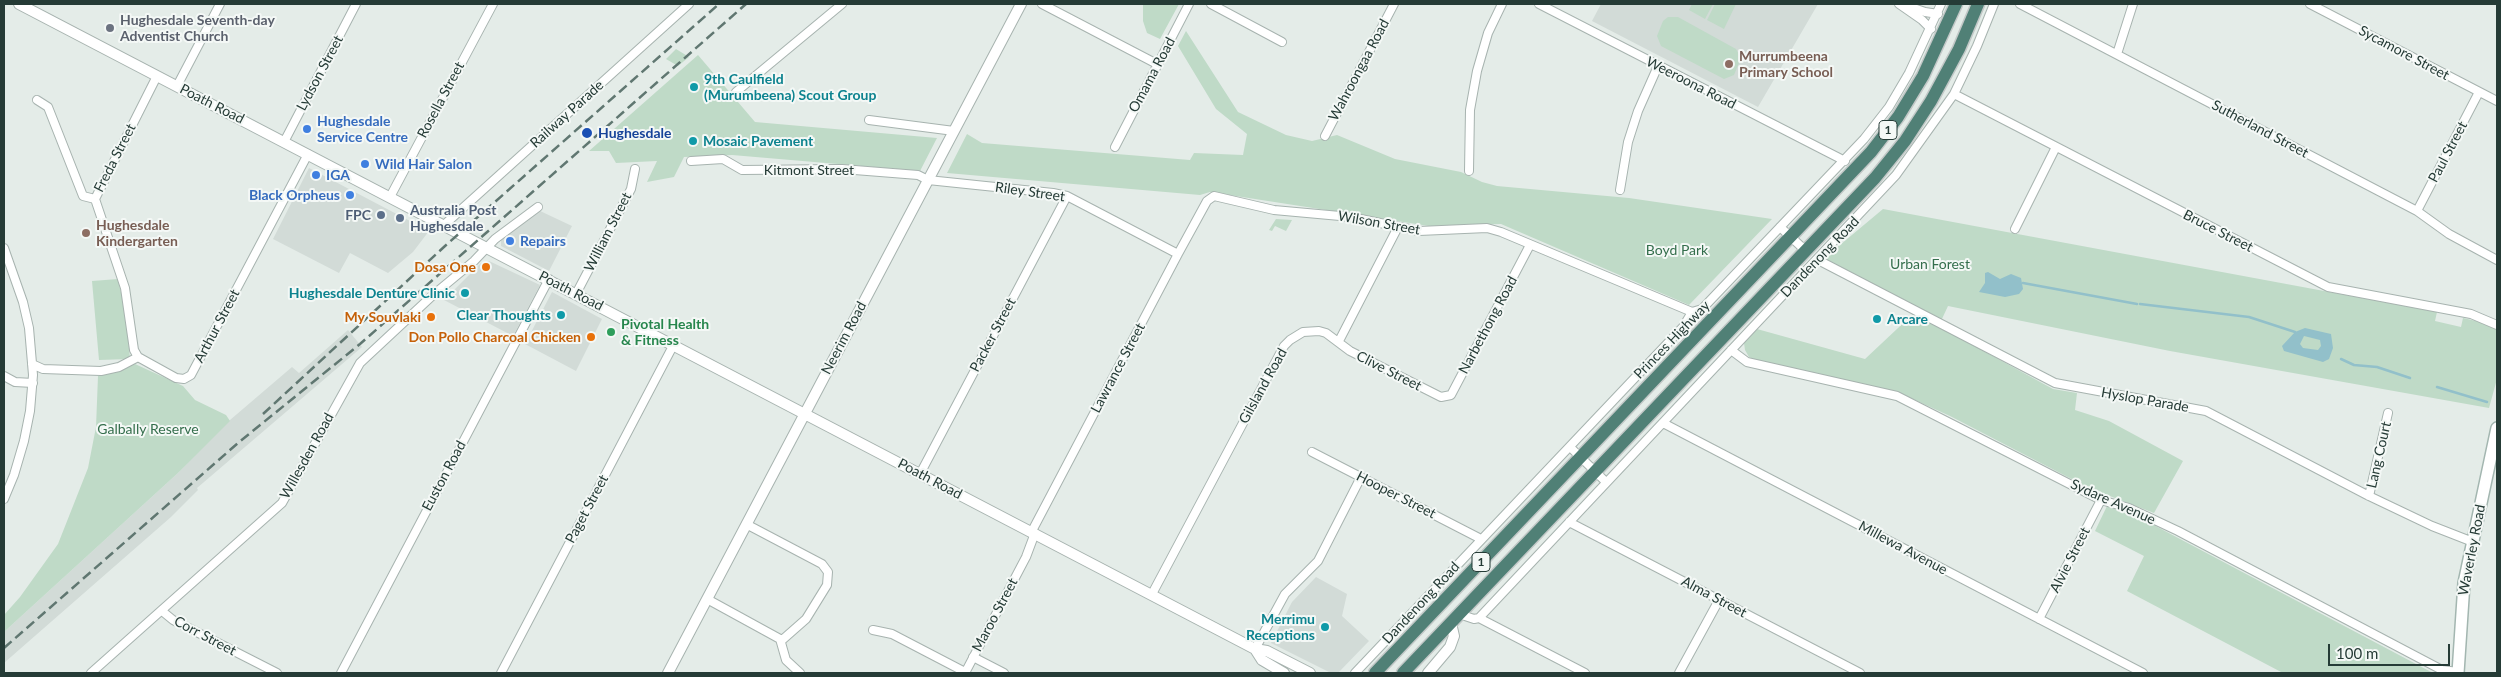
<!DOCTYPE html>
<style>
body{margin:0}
#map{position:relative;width:2501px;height:677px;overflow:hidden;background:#e4ece8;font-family:Lato,sans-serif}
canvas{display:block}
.frame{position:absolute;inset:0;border:5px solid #253b36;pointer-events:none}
.scale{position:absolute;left:2328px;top:644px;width:122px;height:22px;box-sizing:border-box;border:2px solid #253b36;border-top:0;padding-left:6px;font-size:15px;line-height:18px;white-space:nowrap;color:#253b36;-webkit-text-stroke:4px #f4f8f6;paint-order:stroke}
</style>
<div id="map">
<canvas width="2501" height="677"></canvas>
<div class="frame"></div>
<div class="scale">100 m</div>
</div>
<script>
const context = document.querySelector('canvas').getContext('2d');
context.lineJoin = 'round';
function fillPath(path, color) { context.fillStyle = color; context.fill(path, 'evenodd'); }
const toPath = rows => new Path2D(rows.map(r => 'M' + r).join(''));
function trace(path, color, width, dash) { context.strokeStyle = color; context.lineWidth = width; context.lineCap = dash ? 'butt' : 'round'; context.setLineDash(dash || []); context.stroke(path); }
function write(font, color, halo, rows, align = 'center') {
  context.font = font + ' Lato,sans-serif'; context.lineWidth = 4; context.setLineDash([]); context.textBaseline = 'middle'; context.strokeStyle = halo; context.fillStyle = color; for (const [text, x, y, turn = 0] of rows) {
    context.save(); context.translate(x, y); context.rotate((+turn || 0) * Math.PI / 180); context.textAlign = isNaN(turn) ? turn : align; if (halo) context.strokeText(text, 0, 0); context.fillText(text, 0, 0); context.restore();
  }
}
const built = toPath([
 [1601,4,1818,4,1758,107,1592,21],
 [309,168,429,231,413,252,388,273,350,253,339,273,273,239],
 [538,210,572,226,549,271,501,246,501,237],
 [489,261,540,285,513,336,444,300,481,263],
 [552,292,602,319,576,371,525,344],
 [348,330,362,347,197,488,198,490,171,517,4,663,4,632,178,473,223,426,292,367,299,373],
 [1316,577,1347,594,1342,616,1369,641,1338,673,1331,673,1271,643,1292,602]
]);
const green = toPath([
 [1143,4,1179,4,1160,39,1147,33,1143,21],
 [1692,4,1713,4,1705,19,1689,10],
 [1715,4,1736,4,1724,29,1707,20],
 [1668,17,1678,17,1736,49,1741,58,1734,75,1724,79,1661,46,1657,36,1663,21],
 [1186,31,1238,112,1286,135,1312,141,1337,135,1395,159,1461,172,1482,182,1497,186,1629,198,1772,219,1689,305,1501,224,1429,226,1210,192,1200,195,947,173,967,134,982,143,1190,160,1194,153,1243,155,1247,134,1216,109,1178,46],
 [676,49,689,57,678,66,666,59],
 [698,55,755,122,937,138,920,171,732,155,684,157,674,177,647,182,657,161,616,163,609,151,589,151],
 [1883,209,2437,312,2435,321,2461,327,2463,318,2485,323,2497,330,2497,379,2489,408,2170,351,1948,306,1941,321,1822,260],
 [1276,219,1292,220,1286,231,1275,226,1272,231,1269,230],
 [118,279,126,315,130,359,99,360,92,281],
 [1914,313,2053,389,2077,393,2075,410,2109,421,2183,461,2154,513,2089,488,1950,416,1906,396,1756,360,1749,357,1745,350,1744,343,1757,329,1865,359],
 [135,364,183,386,195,400,226,415,230,421,178,473,4,632,4,615,20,597,58,544,88,468,96,427,98,376],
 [2107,506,2148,522,2433,673,2283,673,2127,591,2144,556,2095,531]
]);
const water = toPath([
 [1988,272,2000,279,2011,274,2021,278,2023,289,2019,294,2005,297,1979,292,1985,283,1985,273],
 [2305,328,2331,334,2333,348,2329,359,2323,362,2284,351,2282,346,2295,332],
 [2304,336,2320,340,2321,346,2318,350,2303,348,2300,344]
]);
const stream = toPath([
 [2023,283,2137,304],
 [2140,304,2249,317,2295,332],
 [2341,359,2354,365,2377,367,2410,378],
 [2437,387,2487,402]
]);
const minor = toPath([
 [1042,4,1157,64],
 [1211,4,1282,42],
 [1539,4,1845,161],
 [1899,4,1922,20,1931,29],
 [2020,4,2417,211,2449,234,2497,260],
 [2310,4,2497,101],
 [1905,5,1925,12,1938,14],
 [2117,54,2133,4],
 [177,86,220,4],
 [736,92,842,4],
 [1954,94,2328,287,2471,314,2497,325],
 [37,100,48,107,83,196,95,199],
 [869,120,954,131],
 [1325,136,1394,4],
 [284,142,356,4],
 [1115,147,1189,4],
 [691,161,723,159,742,170,842,169,918,175,928,180,1053,193,1067,196,1178,254],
 [1469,171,1470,110,1477,71,1488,33,1502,4],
 [1620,190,1628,142,1638,111,1658,66],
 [390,197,493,4],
 [2417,211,2479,92],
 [444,225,689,4],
 [1780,227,1806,251],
 [2015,229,2056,147],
 [4,248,23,302,29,328,33,375,30,411,24,441,14,475,4,499],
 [1818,260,2055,383,2206,411,2369,496,2432,526,2473,542],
 [576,294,631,189,635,169],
 [1339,341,1398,227],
 [1731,350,1747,362,1897,396,2101,500,2129,508,2178,531,2442,670,2458,672],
 [138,357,176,378,184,379,191,375,308,154],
 [138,357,134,350,125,288,95,199,157,76],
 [32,364,43,369,101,371,119,367,138,357],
 [4,376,15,382,33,383],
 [1663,423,2143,673],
 [1570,447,1606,482],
 [1312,452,1481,539],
 [920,474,1067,196],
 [2369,496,2388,413],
 [1569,522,1860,673],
 [746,524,822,564,828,572,827,585,806,619,781,641],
 [1032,531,1178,254,1207,201,1214,196,1274,210,1351,217,1419,231,1487,228,1501,232,1692,312],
 [1152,594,1284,346,1290,340,1303,332,1319,331,1326,333,1350,351,1441,397,1451,395,1530,245],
 [707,599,780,639,786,660,800,673],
 [162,611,173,620,277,673],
 [1459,614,1474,619,1479,618,1896,175,1954,94,1977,46,1994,4],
 [1479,618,1585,673],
 [2039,619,2101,500],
 [873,630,892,634,965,672],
 [1255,649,1285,594,1318,561,1361,477],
 [973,657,1004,673],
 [91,673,282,503,360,363,433,295,474,261,495,239,538,207],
 [341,673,549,279],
 [501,673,674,344],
 [965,673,1026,557,1035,533],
 [1355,673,1683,327,1692,312,1702,309,1864,139,1889,107,1909,73,1941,4],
 [1679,673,1719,600]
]);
const tertiary = toPath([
 [19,4,1255,649,1267,651,1310,673],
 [1255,649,1262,660,1284,673],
 [668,673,1021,4],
 [1428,673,1450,647,1454,636,1451,623]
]);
const secondary = toPath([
 [2458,673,2464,583,2497,428]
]);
const trunk = toPath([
 [1375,673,1871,152,1898,117,1923,76,1956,4],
 [1403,673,1875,178,1905,141,1931,101,1959,49,1978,4]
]);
const rail = toPath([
 [263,414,445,246,719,4],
 [4,648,238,443,360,344,746,4]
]);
const markers = [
 [110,28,5,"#6b7280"],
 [1729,64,5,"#8d6e63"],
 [694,87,5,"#0f9aa8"],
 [307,129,5,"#3f7fe0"],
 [587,133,6,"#1a4fb4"],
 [693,141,5,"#0f9aa8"],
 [365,164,5,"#3f7fe0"],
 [316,175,5,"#3f7fe0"],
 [350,195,5,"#3f7fe0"],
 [381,215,5,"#5c6f8a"],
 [400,218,5,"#5c6f8a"],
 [86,233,5,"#8d6e63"],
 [510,241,5,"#3f7fe0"],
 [486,267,5,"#e8710a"],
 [465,293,5,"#0f9aa8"],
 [561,315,5,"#0f9aa8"],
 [431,317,5,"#e8710a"],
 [1877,319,5,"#0f9aa8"],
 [611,332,5,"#2e9e5b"],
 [591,337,5,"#e8710a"],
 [1325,627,5,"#0f9aa8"]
];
const shields = [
 [1888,130,18],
 [1481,562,18]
];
const shieldNames = [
 ["1",1888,130],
 ["1",1481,562]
];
const worshipNames = [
 ["Hughesdale Seventh-day",120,20],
 ["Adventist Church",120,36]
];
const streetNames = [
 ["Sycamore Street",2404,53,28],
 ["Wahroongaa Road",1359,70,-62],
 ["Lydson Street",320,73,-62],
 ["Omama Road",1152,75,-62],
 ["Weeroona Road",1691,83,27],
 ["Rosella Street",441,100,-62],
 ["Poath Road",212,104,27],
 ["Railway Parade",567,114,-42],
 ["Sutherland Street",2260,129,28],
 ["Paul Street",2448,152,-62],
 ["Freda Street",115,158,-63],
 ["Kitmont Street",809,170],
 ["Riley Street",1030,192,8],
 ["Wilson Street",1379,223,10],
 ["Bruce Street",2218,231,27],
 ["William Street",608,232,-63],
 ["Dandenong Road",1820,257,-46],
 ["Poath Road",571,291,27],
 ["Narbethong Road",1488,325,-62],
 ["Arthur Street",217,326,-62],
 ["Packer Street",993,335,-62],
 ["Neerim Road",844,338,-62],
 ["Princes Highway",1672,340,-46],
 ["Lawrance Street",1118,368,-62],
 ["Clive Street",1389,371,27],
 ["Gilsland Road",1263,386,-61],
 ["Hyslop Parade",2145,400,10],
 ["Lang Court",2379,455,-77],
 ["Willesden Road",307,456,-61],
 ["Euston Road",444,476,-62],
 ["Poath Road",930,479,28],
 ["Hooper Street",1396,495,27],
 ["Sydare Avenue",2113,502,24],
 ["Paget Street",587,509,-62],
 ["Millewa Avenue",1903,548,28],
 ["Waverley Road",2472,550,-79],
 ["Alvie Street",2070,560,-63],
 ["Alma Street",1714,597,28],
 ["Dandenong Road",1421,603,-47],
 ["Maroo Street",995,615,-62],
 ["Corr Street",205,636,28]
];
const educationNames = [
 ["Murrumbeena",1739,56],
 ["Primary School",1739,72],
 ["Hughesdale",96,225],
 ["Kindergarten",96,241]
];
const cultureNames = [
 ["9th Caulfield",704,79],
 ["(Murumbeena) Scout Group",704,95],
 ["Mosaic Pavement",703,141],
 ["Hughesdale Denture Clinic",455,293,"right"],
 ["Clear Thoughts",551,315,"right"],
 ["Arcare",1887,319],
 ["Merrimu",1315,619,"right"],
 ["Receptions",1315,635,"right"]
];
const shopNames = [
 ["Hughesdale",317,121],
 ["Service Centre",317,137],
 ["Wild Hair Salon",375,164],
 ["IGA",326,175],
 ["Black Orpheus",340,195,"right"],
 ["Repairs",520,241]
];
const transitNames = [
 ["Hughesdale",598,133]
];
const serviceNames = [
 ["Australia Post",410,210],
 ["Hughesdale",410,226],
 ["FPC",371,215,"right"]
];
const parkNames = [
 ["Boyd Park",1677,250],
 ["Urban Forest",1930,264],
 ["Galbally Reserve",148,429]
];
const foodNames = [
 ["Dosa One",476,267],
 ["My Souvlaki",421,317],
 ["Don Pollo Charcoal Chicken",581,337]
];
const leisureNames = [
 ["Pivotal Health",621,324],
 ["& Fitness",621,340]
];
fillPath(built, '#d2dbd7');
fillPath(green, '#bfdac7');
fillPath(water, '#92c0ca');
trace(stream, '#92c0ca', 2.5);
trace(minor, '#a7b3af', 10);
trace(tertiary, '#a7b3af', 12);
trace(secondary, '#a3b6b0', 14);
trace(trunk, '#c2c8c7', 15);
trace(minor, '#fff', 8);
trace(tertiary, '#fff', 10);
trace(secondary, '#fff', 11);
trace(trunk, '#508076', 12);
trace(rail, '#607771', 2.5, [10, 5]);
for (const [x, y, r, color] of markers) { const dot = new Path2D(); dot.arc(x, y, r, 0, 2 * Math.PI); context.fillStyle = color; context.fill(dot); trace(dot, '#f4f8f6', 2); }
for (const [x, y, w] of shields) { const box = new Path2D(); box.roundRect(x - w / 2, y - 9.5, w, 19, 4); context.fillStyle = '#f4f8f6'; context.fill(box); trace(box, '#253b36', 1); }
write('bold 12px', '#253b36', null, shieldNames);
write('bold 14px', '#5b616d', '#f4f8f6', worshipNames, 'left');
write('14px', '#253b36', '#f4f8f6', streetNames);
write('bold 14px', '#785e54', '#f4f8f6', educationNames, 'left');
write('bold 14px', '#0d838f', '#f4f8f6', cultureNames, 'left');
write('bold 14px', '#366cbe', '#f4f8f6', shopNames, 'left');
write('bold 14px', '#164399', '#f4f8f6', transitNames, 'left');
write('bold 14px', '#4e5e75', '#f4f8f6', serviceNames, 'left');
write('14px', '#346e4c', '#f4f8f6', parkNames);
write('bold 14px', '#c56008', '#f4f8f6', foodNames, 'right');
write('bold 14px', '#27864d', '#f4f8f6', leisureNames, 'left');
</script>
